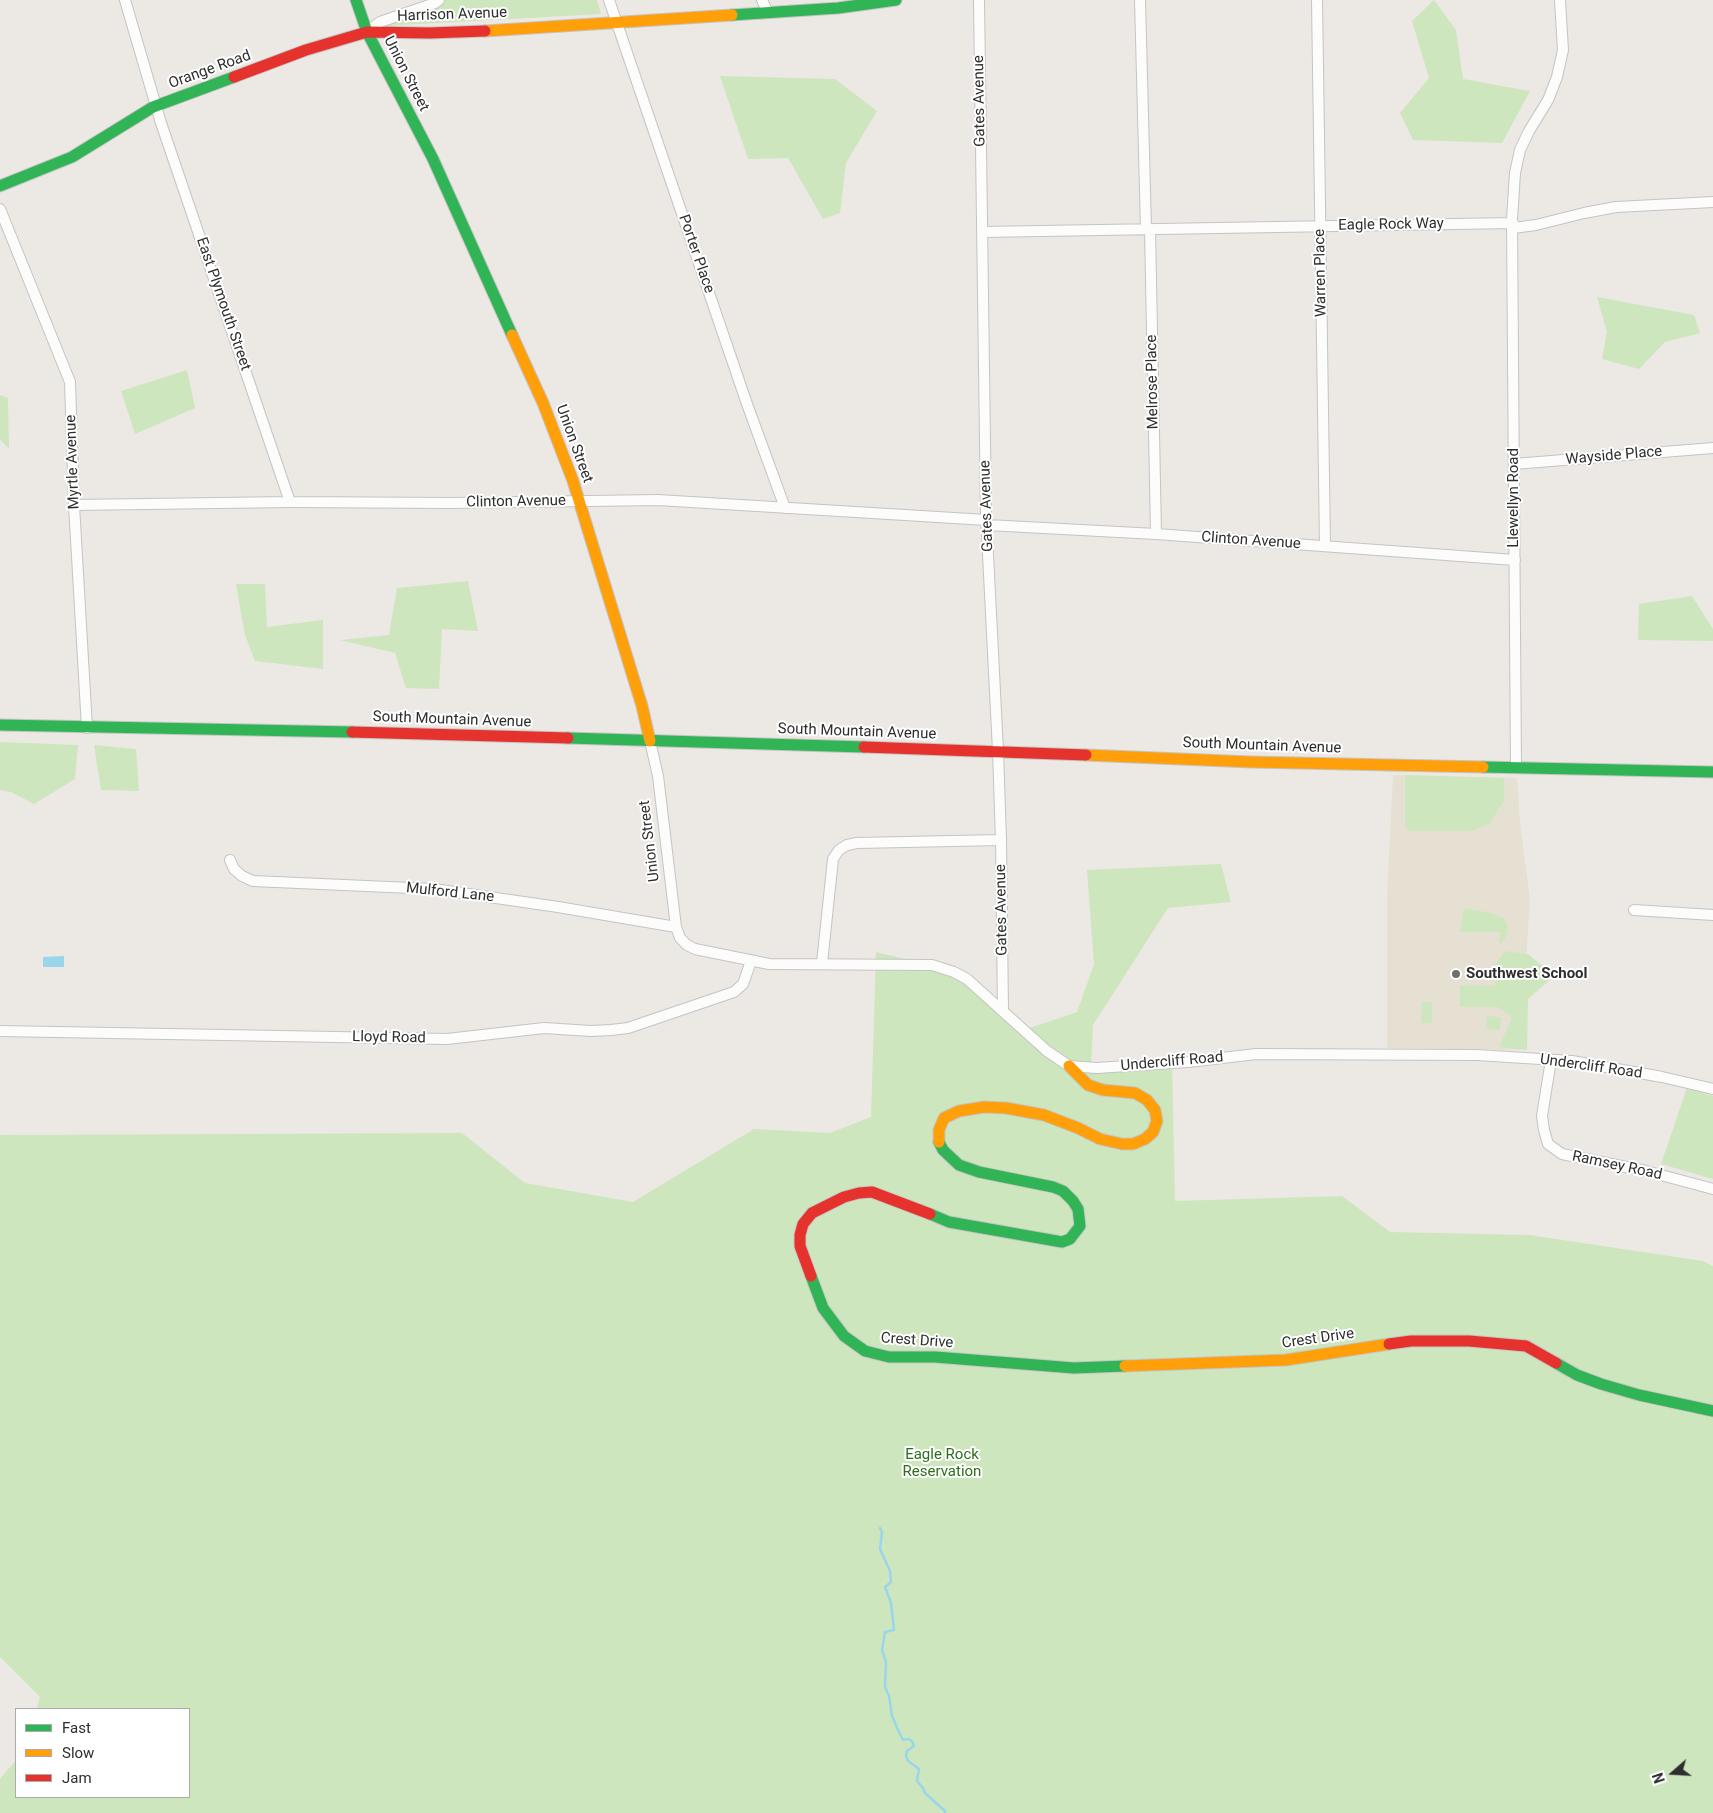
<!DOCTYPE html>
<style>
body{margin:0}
#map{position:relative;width:1713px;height:1813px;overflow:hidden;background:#ece8e4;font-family:Roboto,sans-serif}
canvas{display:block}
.legend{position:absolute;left:15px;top:1708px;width:175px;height:90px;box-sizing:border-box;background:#fff;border:1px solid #ababab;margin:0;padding:6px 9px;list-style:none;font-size:15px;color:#2e2e2e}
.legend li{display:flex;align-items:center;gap:10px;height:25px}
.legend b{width:25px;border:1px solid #ababab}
.north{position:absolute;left:1648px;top:1748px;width:50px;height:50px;-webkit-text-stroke:4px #fff;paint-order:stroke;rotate:251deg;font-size:14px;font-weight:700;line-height:20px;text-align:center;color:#2e2e2e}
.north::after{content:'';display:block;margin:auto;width:18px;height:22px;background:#2e2e2e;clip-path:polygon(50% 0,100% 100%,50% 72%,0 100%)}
</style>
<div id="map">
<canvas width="1713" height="1813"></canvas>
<ul class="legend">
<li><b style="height:6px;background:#30b455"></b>Fast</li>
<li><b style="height:6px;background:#ff9f0a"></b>Slow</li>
<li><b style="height:6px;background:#e5322d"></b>Jam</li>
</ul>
<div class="north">N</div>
</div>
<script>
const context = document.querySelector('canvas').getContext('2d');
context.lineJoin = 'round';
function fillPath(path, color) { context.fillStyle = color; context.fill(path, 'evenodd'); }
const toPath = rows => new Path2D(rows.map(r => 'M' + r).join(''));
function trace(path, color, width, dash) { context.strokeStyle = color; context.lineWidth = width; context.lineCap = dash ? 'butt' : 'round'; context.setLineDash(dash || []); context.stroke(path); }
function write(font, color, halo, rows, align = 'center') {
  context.font = font + ' Roboto,sans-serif'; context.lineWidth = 4; context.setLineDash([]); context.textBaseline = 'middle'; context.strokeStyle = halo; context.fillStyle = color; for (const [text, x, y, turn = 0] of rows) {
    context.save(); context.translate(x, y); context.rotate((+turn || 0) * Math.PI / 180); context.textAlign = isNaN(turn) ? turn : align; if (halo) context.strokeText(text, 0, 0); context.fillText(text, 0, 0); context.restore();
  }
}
const education = toPath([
 [1393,775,1517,778,1520,823,1530,900,1520,1050,1387,1048,1387,894]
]);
const green = toPath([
 [438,0,597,0,601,14,383,26],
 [1434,0,1456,30,1463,79,1530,91,1502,143,1413,140,1400,113,1429,78,1412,21],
 [720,76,835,79,877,111,846,163,840,213,823,219,788,158,748,159],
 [1597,297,1694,315,1700,333,1665,342,1639,369,1602,359,1607,332],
 [187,370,195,408,135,434,121,391],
 [0,395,8,398,9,449,0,439],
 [468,581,478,631,442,629,439,689,406,688,395,653,340,640,389,635,397,588],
 [236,584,265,584,267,627,323,620,323,669,255,661,245,635],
 [1692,596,1713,629,1713,641,1638,640,1639,604],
 [0,742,78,745,75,779,34,804,11,792,0,790],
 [94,745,136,749,139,791,101,790],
 [1405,775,1504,778,1504,801,1489,824,1471,831,1409,831,1405,826],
 [1221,864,1231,902,1168,908,1093,1025,1091,1064,1172,1060,1175,1201,1342,1196,1390,1232,1529,1235,1703,1261,1713,1266,1713,1813,0,1813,0,1779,16,1760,16,1797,189,1797,189,1709,37,1709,40,1697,0,1657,0,1135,462,1133,525,1183,633,1202,754,1129,830,1133,871,1117,876,952,956,971,1018,1032,1077,1012,1094,964,1087,870],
 [1464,908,1492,913,1505,919,1508,928,1506,938,1499,945,1500,932,1460,932],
 [1505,951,1528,954,1546,969,1552,978,1528,999,1527,1050,1499,1047,1512,1018,1498,1007,1460,1007,1460,985,1495,986,1496,963],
 [1422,1002,1432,1002,1432,1023,1421,1023],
 [1487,1016,1501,1017,1500,1030,1486,1029],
 [1687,1088,1713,1096,1713,1179,1661,1164]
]);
const water = toPath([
 [64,956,64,967,43,967,43,957]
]);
const stream = toPath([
 [880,1528,882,1532,880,1549,890,1571,891,1582,885,1587,891,1603,894,1630,885,1632,882,1650,886,1662,885,1687,889,1696,892,1716,898,1730,903,1740,908,1739,912,1741,914,1746,907,1751,906,1756,908,1761,919,1769,917,1781,923,1788,925,1793,945,1811,945,1813]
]);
const street = toPath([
 [125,0,161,123,290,502],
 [609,0,747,404,785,508],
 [762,0,768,13],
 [979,0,986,515,998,751,1001,840,1003,1011],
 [1140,0,1146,229],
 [1317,0,1325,546],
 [367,32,380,22,435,3,439,0],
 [0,209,70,382,74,505,87,728],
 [1513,228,1536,225,1584,213,1616,207,1713,202],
 [1150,229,1156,534],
 [982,232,1513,223],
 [1514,464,1713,448],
 [74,505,290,502,450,503,658,500,987,520],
 [987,525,1156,534,1515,560],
 [650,741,658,776,676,927,680,938,687,945,695,949,769,964,932,965,954,972,967,979,1047,1051,1069,1066,1097,1068,1188,1062,1256,1054,1477,1055,1572,1061,1662,1077,1713,1089],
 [1516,768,1512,219,1515,173,1520,150,1529,131,1548,100,1557,77,1563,50,1560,0],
 [230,860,234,869,242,876,253,881,434,889,558,907,676,927],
 [1634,910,1713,915],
 [822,963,833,859,839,850,847,845,857,843,1001,840],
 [0,1031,447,1039,544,1028,591,1031,611,1030,628,1028,734,992,743,984,751,961],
 [1551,1060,1542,1116,1544,1130,1548,1144,1562,1154,1646,1171,1713,1189]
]);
const fast = toPath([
 [356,0,367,32,433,159,512,335],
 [732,15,838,8,896,0],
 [0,186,72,157,153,107,234,77],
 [0,725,352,732],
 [568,738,864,747],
 [1483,767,1713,772],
 [930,1214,949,1222,1062,1242,1070,1239,1080,1226,1078,1209,1073,1201,1063,1191,1053,1187,979,1172,959,1165,943,1150,939,1142],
 [811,1276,823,1308,844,1336,865,1351,889,1357,935,1357,1074,1368,1125,1366],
 [1556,1363,1577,1375,1601,1384,1639,1395,1713,1411]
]);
const slow = toPath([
 [485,31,732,15],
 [512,335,543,403,573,481,642,706,650,741],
 [1086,755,1251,762,1483,767],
 [939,1142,939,1130,944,1118,959,1111,984,1107,1006,1108,1044,1115,1078,1128,1100,1139,1122,1144,1133,1144,1145,1139,1153,1132,1157,1121,1155,1110,1147,1100,1135,1093,1103,1090,1088,1085,1069,1066],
 [1125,1366,1286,1360,1389,1344]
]);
const jam = toPath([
 [234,77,306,50,367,32,430,33,485,31],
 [352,732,568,738],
 [864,747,1086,755],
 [811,1276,800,1246,800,1235,803,1224,812,1213,844,1197,859,1193,872,1192,930,1214],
 [1389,1344,1411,1341,1469,1341,1526,1346,1556,1363]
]);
const markers = [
 [1456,974,5,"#706f6e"]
];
const streetNames = [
 ["Harrison Avenue",452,15,-2],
 ["Orange Road",210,70,-20],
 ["Union Street",406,74,63],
 ["Gates Avenue",980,101,-91],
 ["Eagle Rock Way",1391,225,-1],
 ["Porter Place",696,254,71],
 ["Warren Place",1321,273,-91],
 ["East Plymouth Street",223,304,71],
 ["Melrose Place",1153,382,-91],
 ["Union Street",574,444,70],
 ["Wayside Place",1614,456,-5],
 ["Myrtle Avenue",73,462,-92],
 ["Llewellyn Road",1514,498,-90],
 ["Clinton Avenue",516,502,-1],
 ["Gates Avenue",987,506,-92],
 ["Clinton Avenue",1251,541,4],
 ["South Mountain Avenue",452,720,2],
 ["South Mountain Avenue",857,732,2],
 ["South Mountain Avenue",1262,746,2],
 ["Union Street",650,841,-97],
 ["Mulford Lane",450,893,6],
 ["Gates Avenue",1002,910,-91],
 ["Lloyd Road",389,1038,1],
 ["Undercliff Road",1172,1062,-5],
 ["Undercliff Road",1591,1067,8],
 ["Ramsey Road",1617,1166,12],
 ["Crest Drive",1318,1339,-8],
 ["Crest Drive",917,1341,4]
];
const poiNames = [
 ["Southwest School",1466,974]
];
const parkNames = [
 ["Eagle Rock",942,1455],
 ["Reservation",942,1472]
];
fillPath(education, '#e6e0d3');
fillPath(green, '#cee6be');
fillPath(water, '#99d6ec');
trace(stream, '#99d6ec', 2.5);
trace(street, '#c5c4c5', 12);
trace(fast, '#c5c4c5', 13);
trace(slow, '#c5c4c5', 13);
trace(jam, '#c5c4c5', 13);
trace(street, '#fcfcfb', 10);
trace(fast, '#30b455', 11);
trace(slow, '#ff9f0a', 11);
trace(jam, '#e5322d', 11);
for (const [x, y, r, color] of markers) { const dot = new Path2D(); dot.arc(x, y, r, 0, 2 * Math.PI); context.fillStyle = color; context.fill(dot); trace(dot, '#fff', 2); }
write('15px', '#2e2e2e', '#fff', streetNames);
write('bold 15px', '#2e2e2e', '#fff', poiNames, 'left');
write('15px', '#2c6e1b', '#fff', parkNames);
</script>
